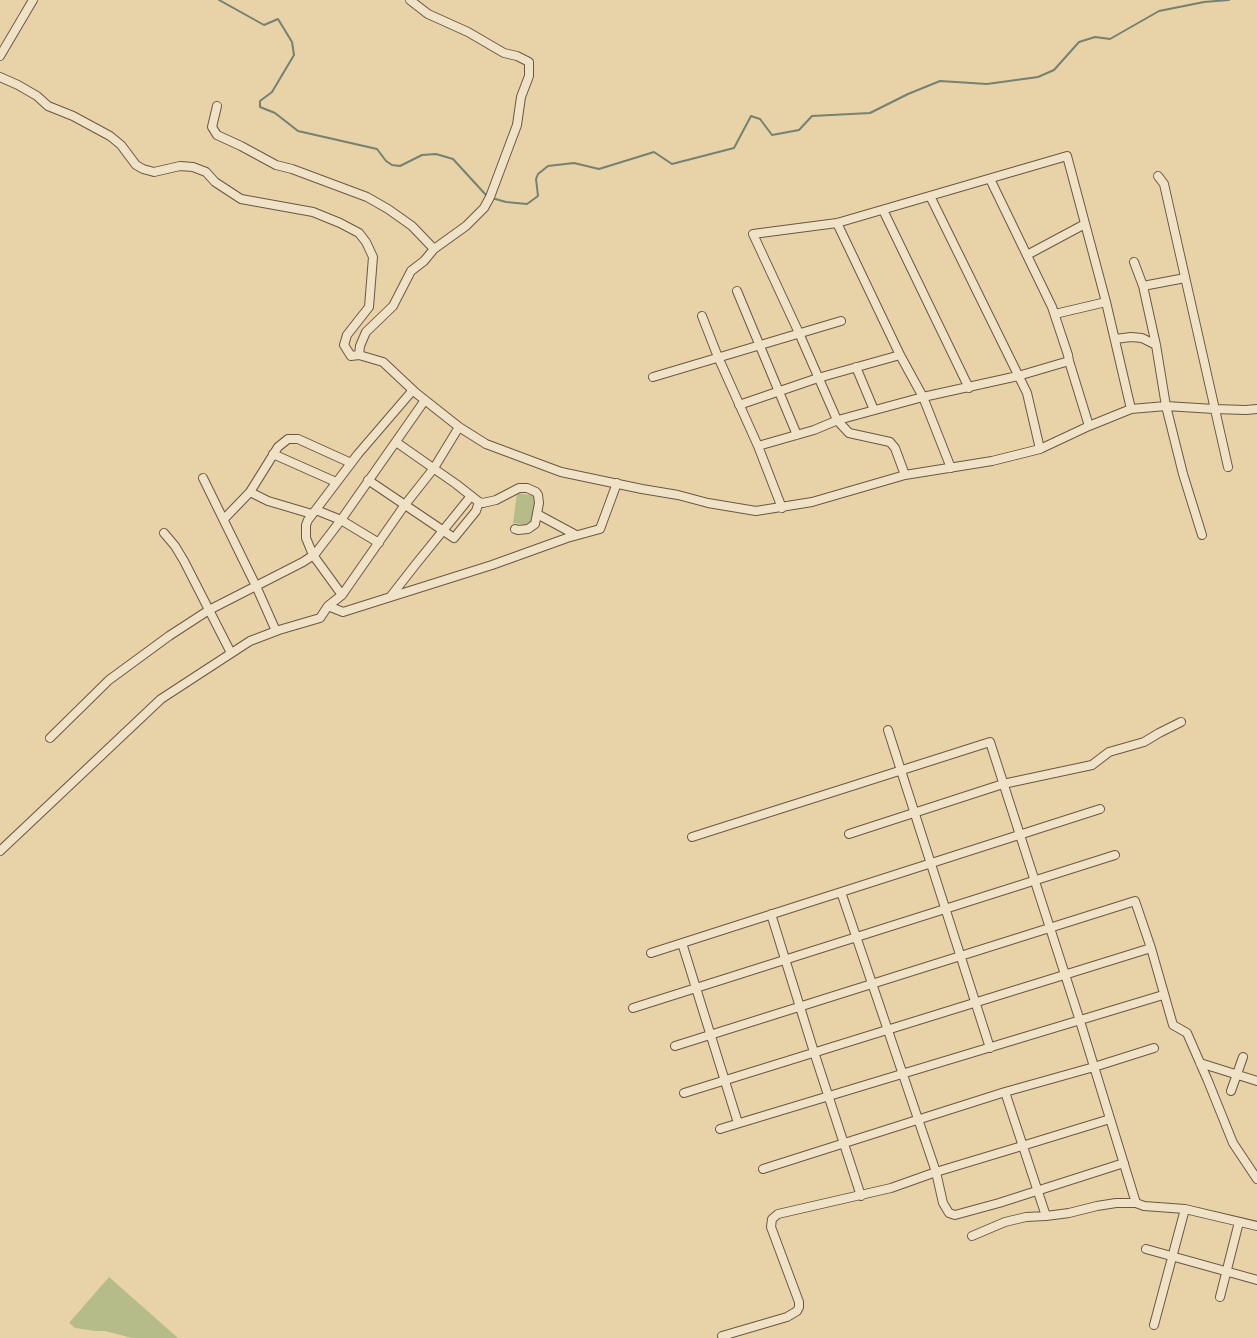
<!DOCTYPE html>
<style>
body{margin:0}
canvas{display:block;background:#e8d3a9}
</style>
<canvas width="1257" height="1338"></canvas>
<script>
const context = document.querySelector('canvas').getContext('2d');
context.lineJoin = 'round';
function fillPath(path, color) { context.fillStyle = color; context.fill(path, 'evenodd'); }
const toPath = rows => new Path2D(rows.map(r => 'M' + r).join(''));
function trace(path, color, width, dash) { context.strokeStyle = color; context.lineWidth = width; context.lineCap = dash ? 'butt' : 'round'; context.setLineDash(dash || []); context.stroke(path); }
const green = toPath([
 [517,493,536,496,532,526,513,523],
 [109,1277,178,1338,132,1338,105,1331,96,1331,75,1328,69,1323]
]);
const stream = toPath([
 [219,0,264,25,278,19,292,42,294,55,272,92,260,101,260,107,275,113,298,131,377,149,386,161,392,165,400,166,422,155,436,154,453,159,486,195],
 [492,198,506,202,527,204,538,196,536,179,538,174,548,166,574,163,599,169,654,152,672,164,734,148,751,116,760,119,772,135,799,130,812,116,870,113,908,94,940,81,987,84,1038,77,1054,70,1079,42,1095,37,1110,39,1159,11,1204,2,1229,0]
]);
const minor = toPath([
 [410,0,428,14,468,32,504,53,517,56,529,62,529,76,521,97,517,125,490,197,484,208,466,226,434,249,424,261,411,271,393,306,366,332,360,346,359,355,383,362,416,393,459,427,486,444,561,472,642,489,678,495,708,503,756,511,812,502,905,475,992,461,1040,449,1089,426,1131,409,1166,406,1214,409,1246,410,1257,409],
 [0,56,33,0],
 [0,77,18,85,37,96,48,106,73,116,110,136,121,145,136,165,143,169,154,172,180,166,193,167,206,172,215,182,241,199,313,212,340,223,359,233,366,242,373,257,369,307,347,335,344,345,351,356,359,355],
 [217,106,212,127,217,135,241,146,276,165,292,169,367,197,388,209,412,226,434,249],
 [1158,176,1164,184,1228,467],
 [990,179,1052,307,1068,355,1069,361,1089,426],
 [930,196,1027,393,1040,449],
 [883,210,969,388],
 [837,223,900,355,923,397,951,468],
 [1027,255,1085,224],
 [1134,262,1143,286,1156,345,1166,406,1183,474,1202,535],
 [1143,286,1185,278],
 [737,291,797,435],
 [1055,314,1106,302],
 [702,316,718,357,758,446,782,508],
 [1115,339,1131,337,1142,338,1156,345],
 [856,367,874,410],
 [653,377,841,321],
 [739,405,818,378,900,355],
 [758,446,814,430,838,420,923,397,1018,376,1069,361],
 [273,454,336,482],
 [905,475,895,448,890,442,849,433,837,420,799,333,753,234,837,223,1067,156,1106,302,1131,409],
 [203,478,256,586,276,631],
 [368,480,454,538,476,511,479,502,456,484,396,442],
 [250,492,268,501,312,514],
 [479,502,483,503,496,500,519,488,527,488,536,492,538,495,539,503,535,524,528,529,518,530,515,529],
 [316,510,341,520,379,543],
 [537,514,576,535],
 [224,519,250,492,278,447,288,439,298,439,351,463],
 [164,533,175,546,184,561,231,653],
 [342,595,313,555,306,538,306,525,308,520,358,454,413,390],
 [391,596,416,564,471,496],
 [328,606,342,595,404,506,434,468,459,427],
 [888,730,990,1048],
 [50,738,109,680,169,636,209,610,303,562,315,554,341,520,425,400],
 [849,834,1003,784,1092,765,1109,752,1144,742,1159,733,1181,722],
 [692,837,990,742,1080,1021,1136,1203],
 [0,851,161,699,250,641,279,630,320,618,328,606,343,612,492,565,567,538,600,529,617,483],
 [841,892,936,1172,1022,1146,1110,1119],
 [771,914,814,1052,861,1196],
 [682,943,738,1123],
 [651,953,1100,809],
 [633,1008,1115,855],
 [675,1046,1135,901,1151,948,1173,1025,1187,1033,1208,1081,1233,1143,1257,1179],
 [1200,1063,1257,1081],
 [1231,1091,1243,1057],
 [1005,1092,1046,1216],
 [684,1093,1151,948],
 [720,1129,1163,995],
 [763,1169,1005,1092,1094,1067,1154,1048],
 [972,1236,1005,1222,1026,1217,1046,1216,1069,1213,1097,1206,1116,1203,1136,1203,1144,1206,1185,1209,1257,1226],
 [1146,1249,1257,1280],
 [1220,1297,1239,1222],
 [1154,1325,1185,1209],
 [722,1336,787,1317,797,1311,799,1307,799,1302,771,1227,772,1219,778,1214,891,1188,936,1172,943,1203,949,1213,955,1215,999,1203,1124,1163]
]);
fillPath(green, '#b5bc89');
trace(stream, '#758171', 2);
trace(minor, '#6b5742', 10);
trace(minor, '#f0e2c7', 8);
</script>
